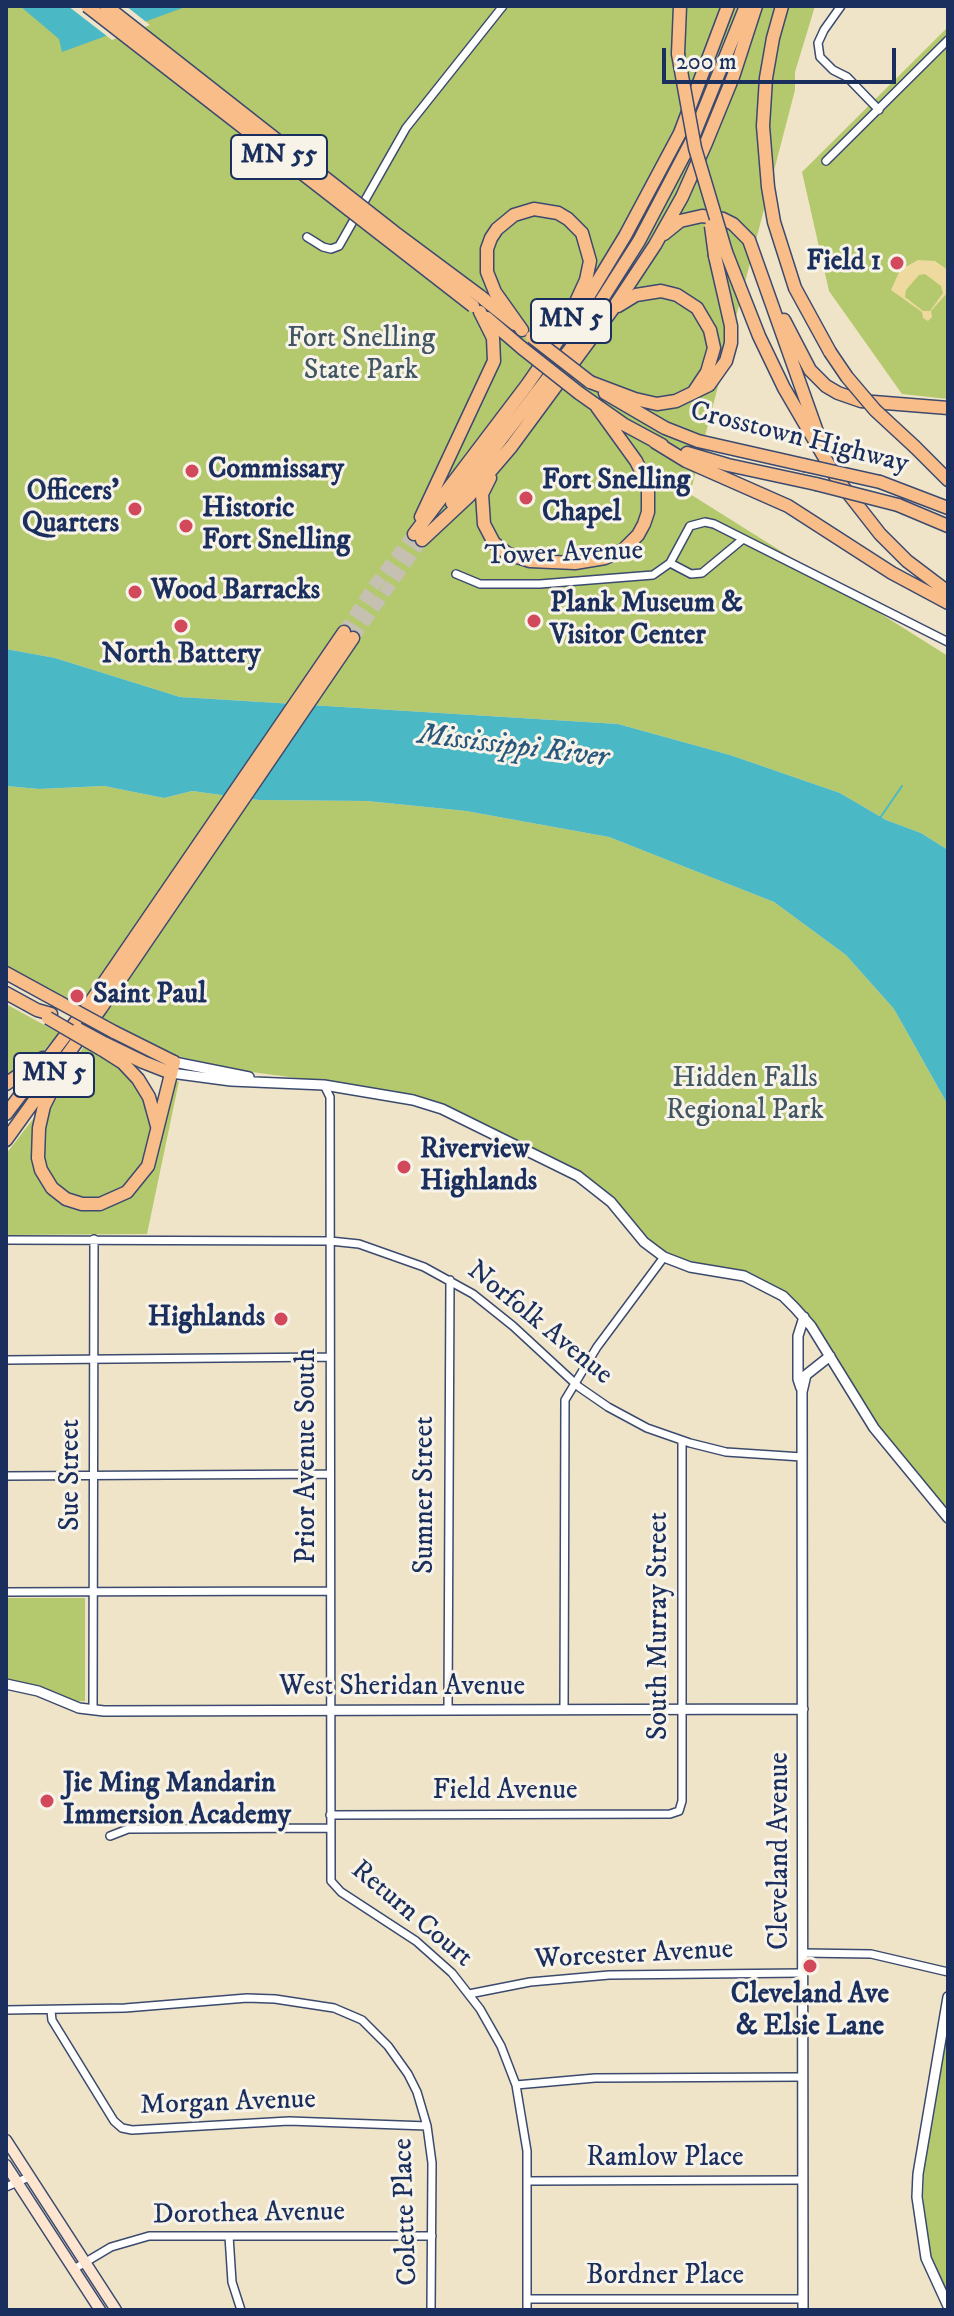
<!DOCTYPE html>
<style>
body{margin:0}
#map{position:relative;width:954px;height:2316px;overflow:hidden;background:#efe4c7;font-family:"IM FELL DW Pica",serif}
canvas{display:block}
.frame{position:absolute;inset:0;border:8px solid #1b2f5e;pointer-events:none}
.scale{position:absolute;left:662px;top:48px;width:234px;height:36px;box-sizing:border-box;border:4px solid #1b2f5e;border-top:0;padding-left:10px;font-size:24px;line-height:28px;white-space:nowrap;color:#1b2f5e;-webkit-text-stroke:6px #f7f3e8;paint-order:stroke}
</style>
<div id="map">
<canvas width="954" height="2316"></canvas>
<div class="frame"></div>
<div class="scale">200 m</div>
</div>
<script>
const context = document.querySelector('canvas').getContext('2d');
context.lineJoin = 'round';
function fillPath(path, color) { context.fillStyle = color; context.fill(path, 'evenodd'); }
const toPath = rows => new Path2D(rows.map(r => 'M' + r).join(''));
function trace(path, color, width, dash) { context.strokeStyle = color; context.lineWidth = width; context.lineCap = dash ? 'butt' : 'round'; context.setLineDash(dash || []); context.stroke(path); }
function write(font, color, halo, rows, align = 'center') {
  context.font = font + ' "IM FELL DW Pica",serif'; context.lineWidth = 6; context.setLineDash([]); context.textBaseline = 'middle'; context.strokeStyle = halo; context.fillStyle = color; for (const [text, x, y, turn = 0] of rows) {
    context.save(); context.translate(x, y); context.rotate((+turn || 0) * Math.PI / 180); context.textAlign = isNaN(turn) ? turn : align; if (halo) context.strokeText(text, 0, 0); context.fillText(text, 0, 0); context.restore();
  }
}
const green = toPath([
 [6,6,815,6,795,72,795,90,690,494,948,656,948,850,921,833,886,820,840,793,730,755,618,724,180,697,55,658,6,649],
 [948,27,948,399,902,394,829,291,802,172],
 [6,786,39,789,104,786,164,798,192,791,259,800,367,801,466,811,609,837,774,902,846,955,894,1009,948,1105,948,1512,863,1407,785,1296,731,1270,672,1257,638,1231,603,1192,540,1154,451,1108,394,1091,244,1071,171,1055,6,967],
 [6,1004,59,1033,36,1060,6,1080],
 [84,1046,119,1066,141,1090,154,1129,142,1166,125,1187,101,1201,69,1197,47,1175,41,1138,54,1091],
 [179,1081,147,1234,6,1235,6,1154,36,1115,36,1171,41,1182,48,1191,101,1209,120,1201,135,1190,149,1174,158,1153,173,1083],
 [6,1598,85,1598,85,1701,71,1702,35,1685,6,1679],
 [948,2028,948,2294,929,2250,923,2195,926,2137]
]);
const sand = toPath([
 [918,260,935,261,948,270,948,292,931,311,932,317,928,321,923,318,922,312,891,290,900,270],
 [925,274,941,286,943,293,930,311,923,311,905,297,906,290,919,275]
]);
const water = toPath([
 [20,6,188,6,62,52,59,39],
 [6,649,55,658,180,697,618,724,730,755,840,793,886,820,921,833,948,850,948,1105,894,1009,846,955,774,902,609,837,466,811,367,801,259,800,192,791,164,798,104,786,39,789,6,786]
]);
const pier = toPath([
 [68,6,126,6,150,25,112,40]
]);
const stream = toPath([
 [880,818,902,786]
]);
const motorwayTunnel = toPath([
 [344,632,373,587,414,534],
 [353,638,422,540]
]);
const minor = toPath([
 [841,6,824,30,818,43,820,57,833,70,847,77,879,110],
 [826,161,948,40],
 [307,237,323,247,331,249,339,246,406,128,503,6],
 [670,563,691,574,702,573,743,539],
 [456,574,480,584,540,584,653,575,670,563,690,526,705,522,714,524,948,642],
 [324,1085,330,1097,331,1881,341,1892,416,1941,452,1973,480,2009,501,2046,516,2085,527,2151,527,2310],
 [6,1240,330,1241,359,1244,424,1267,473,1294,513,1326,579,1387,608,1407,647,1428,690,1443,726,1452,802,1457],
 [6,1360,329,1357],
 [6,1476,330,1474],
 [6,1592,330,1591],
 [564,1709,565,1400,597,1347,664,1257],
 [93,1710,94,1239],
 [448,1710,450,1280],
 [330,1815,670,1814,679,1811,682,1801,682,1441],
 [110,1836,128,1829,330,1828],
 [803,1953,871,1954,948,1972],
 [469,1994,530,1982,609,1975,803,1973],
 [6,2010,125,2008,247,1998,275,1999,334,2008,362,2020,388,2046,408,2074,417,2092,427,2126,432,2163,431,2310],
 [51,2011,52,2020,114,2121,122,2128,132,2130,289,2121,427,2126],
 [516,2085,595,2078,803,2077],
 [528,2181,803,2180],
 [6,2187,29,2177],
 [229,2236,232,2282,241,2310],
 [74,2269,111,2247,149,2236,432,2236],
 [527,2299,803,2299]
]);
const tertiary = toPath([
 [174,1062,249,1077],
 [171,1073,231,1081,324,1085,413,1100,442,1109,578,1176,611,1202,644,1242,664,1257,690,1267,744,1276,783,1296,795,1308,811,1326,874,1428,948,1518],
 [801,1388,798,1379,798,1336,804,1317],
 [6,1684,38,1691,79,1708,104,1711,803,1709],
 [948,1997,918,2174,917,2197,926,2258,948,2306],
 [803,2310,802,1392,806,1375,830,1356]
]);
const secondary = toPath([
 [6,2140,116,2310],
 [6,2165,100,2310]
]);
const trunk = toPath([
 [6,973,59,1002],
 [6,993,37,1010,51,1014],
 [114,1032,174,1062],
 [104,1043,143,1062,171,1073]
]);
const motorway = toPath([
 [782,6,773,38,766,78,763,126,768,187,774,222,795,288,830,352],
 [678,54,680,6],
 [664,234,680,221,702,216,723,219,733,224,749,240,821,443],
 [726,252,759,336,784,388,837,479,880,534,907,561,948,592],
 [480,296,515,324],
 [618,306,636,295,661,291,677,295,697,308,710,330,714,348,707,372,695,390],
 [487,318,522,348],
 [784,320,810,370,826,386,838,393,861,401,948,408],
 [522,330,495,292,487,272,487,249,491,238,497,229,514,215,534,209,558,213,568,219,582,233,590,261,586,280,575,304],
 [590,382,635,399,657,404,676,401,709,385,726,361,731,343,731,326,715,256],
 [579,393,623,424,662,445],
 [605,393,665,428,698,441,804,465],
 [655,442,686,461,788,506,892,573,948,603],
 [915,447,948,480],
 [687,453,728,465,816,484],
 [490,478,482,494,484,524,494,543,508,554,530,561,575,563,605,558,623,550,638,535,644,524,648,512,648,485,636,461,597,407],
 [880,482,948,508],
 [452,503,571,348,639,241,691,142,746,6],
 [898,505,948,526],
 [421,517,494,361,493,338,480,312],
 [414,534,527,385,588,297,625,236,680,133,728,6],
 [422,540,469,496,511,447,612,310,655,245,682,197,706,143,733,77,756,6],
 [101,1049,123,1063,138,1079,149,1097,157,1126],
 [6,1084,43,1058],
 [54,1086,44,1106,39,1128,38,1158,41,1170,52,1188,66,1199,82,1204,100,1204,127,1192,148,1166,174,1062],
 [6,1114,90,1003,344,632],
 [6,1140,101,1008,353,638]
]);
const trunkBridge = toPath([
 [59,1002,114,1032],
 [78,1029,104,1043]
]);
const motorwayBridge = toPath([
 [87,6,473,306],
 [106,6,394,232,480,296],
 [678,54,695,148,726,252],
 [711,226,715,256],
 [532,337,590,382],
 [522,348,579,393],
 [830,352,847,377,875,410,915,447],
 [804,465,880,482],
 [816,484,898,505],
 [48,1018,101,1049]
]);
const markers = [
 [897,263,8,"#d1495b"],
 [192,471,8,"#d1495b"],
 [526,498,8,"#d1495b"],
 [135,509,8,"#d1495b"],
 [186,526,8,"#d1495b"],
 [135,592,8,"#d1495b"],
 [534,621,8,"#d1495b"],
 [181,626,8,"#d1495b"],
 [77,996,8,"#d1495b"],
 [404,1167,8,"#d1495b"],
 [281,1319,8,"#d1495b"],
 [47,1801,8,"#d1495b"],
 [810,1966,8,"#d1495b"]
];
const shields = [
 [279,157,96],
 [571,321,80],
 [54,1075,80]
];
const shieldNames = [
 ["MN 55",279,157],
 ["MN 5",571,321],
 ["MN 5",54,1075]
];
const poiNames = [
 ["Field 1",881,263,"right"],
 ["Commissary",208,471],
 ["Fort Snelling",542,482],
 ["Chapel",542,514],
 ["Officers'",119,493,"right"],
 ["Quarters",119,525,"right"],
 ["Historic",202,510],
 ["Fort Snelling",202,542],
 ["Wood Barracks",151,592],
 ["Plank Museum &",550,605],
 ["Visitor Center",550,637],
 ["North Battery",181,656,"center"],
 ["Saint Paul",93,996],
 ["Riverview",420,1151],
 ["Highlands",420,1183],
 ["Highlands",265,1319,"right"],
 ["Jie Ming Mandarin",63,1785],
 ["Immersion Academy",63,1817],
 ["Cleveland Ave",810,1996,"center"],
 ["& Elsie Lane",810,2028,"center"]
];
const parkNames = [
 ["Fort Snelling",361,340],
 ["State Park",361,372],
 ["Hidden Falls",745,1080],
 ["Regional Park",745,1112]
];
const streetNames = [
 ["Crosstown Highway",799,439,14],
 ["Tower Avenue",564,555,-2],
 ["Norfolk Avenue",539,1324,39],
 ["Prior Avenue South",308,1456,-90],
 ["Sue Street",72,1475,-90],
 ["Sumner Street",426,1495,-90],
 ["South Murray Street",660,1626,-90],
 ["West Sheridan Avenue",402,1688],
 ["Field Avenue",505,1792],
 ["Cleveland Avenue",781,1851,-90],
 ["Return Court",411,1915,40],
 ["Worcester Avenue",634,1956,-3],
 ["Morgan Avenue",228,2104,-2],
 ["Ramlow Place",665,2159],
 ["Colette Place",407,2212,-92],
 ["Dorothea Avenue",249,2215,-1],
 ["Bordner Place",665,2277]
];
const waterNames = [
 ["Mississippi River",513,748,7]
];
fillPath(green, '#b4c96e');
fillPath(sand, '#eeda9e');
fillPath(water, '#4bb8c5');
fillPath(pier, '#efe4c7');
trace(stream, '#4bb8c5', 2);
trace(motorwayTunnel, '#c5c0b2', 12, [12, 6]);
trace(minor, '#3b4a6e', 10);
trace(tertiary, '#3b4a6e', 12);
trace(secondary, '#3b4a6e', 13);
trace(trunk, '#3b4a6e', 15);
trace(motorway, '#3b4a6e', 15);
trace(minor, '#fff', 7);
trace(tertiary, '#fff', 9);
trace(secondary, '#fde5d0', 10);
trace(trunk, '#f9bd89', 12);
trace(motorway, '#f9bd89', 12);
trace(trunkBridge, '#3b4a6e', 15, []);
trace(motorwayBridge, '#3b4a6e', 15, []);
trace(trunkBridge, '#f9bd89', 12);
trace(motorwayBridge, '#f9bd89', 12);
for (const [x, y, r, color] of markers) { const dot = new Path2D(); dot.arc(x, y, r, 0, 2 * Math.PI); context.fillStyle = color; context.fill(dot); trace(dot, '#f7f3e8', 3); }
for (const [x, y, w] of shields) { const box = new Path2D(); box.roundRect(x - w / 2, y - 22, w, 44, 6); context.fillStyle = '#f7f3e8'; context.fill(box); trace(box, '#1b2f5e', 2); }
write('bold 26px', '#1b2f5e', null, shieldNames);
write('bold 28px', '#1b2f5e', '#f7f3e8', poiNames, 'left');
write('28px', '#415662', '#f7f3e8', parkNames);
write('28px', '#1b2f5e', '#f7f3e8', streetNames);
write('italic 30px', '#29587d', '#f7f3e8', waterNames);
</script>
